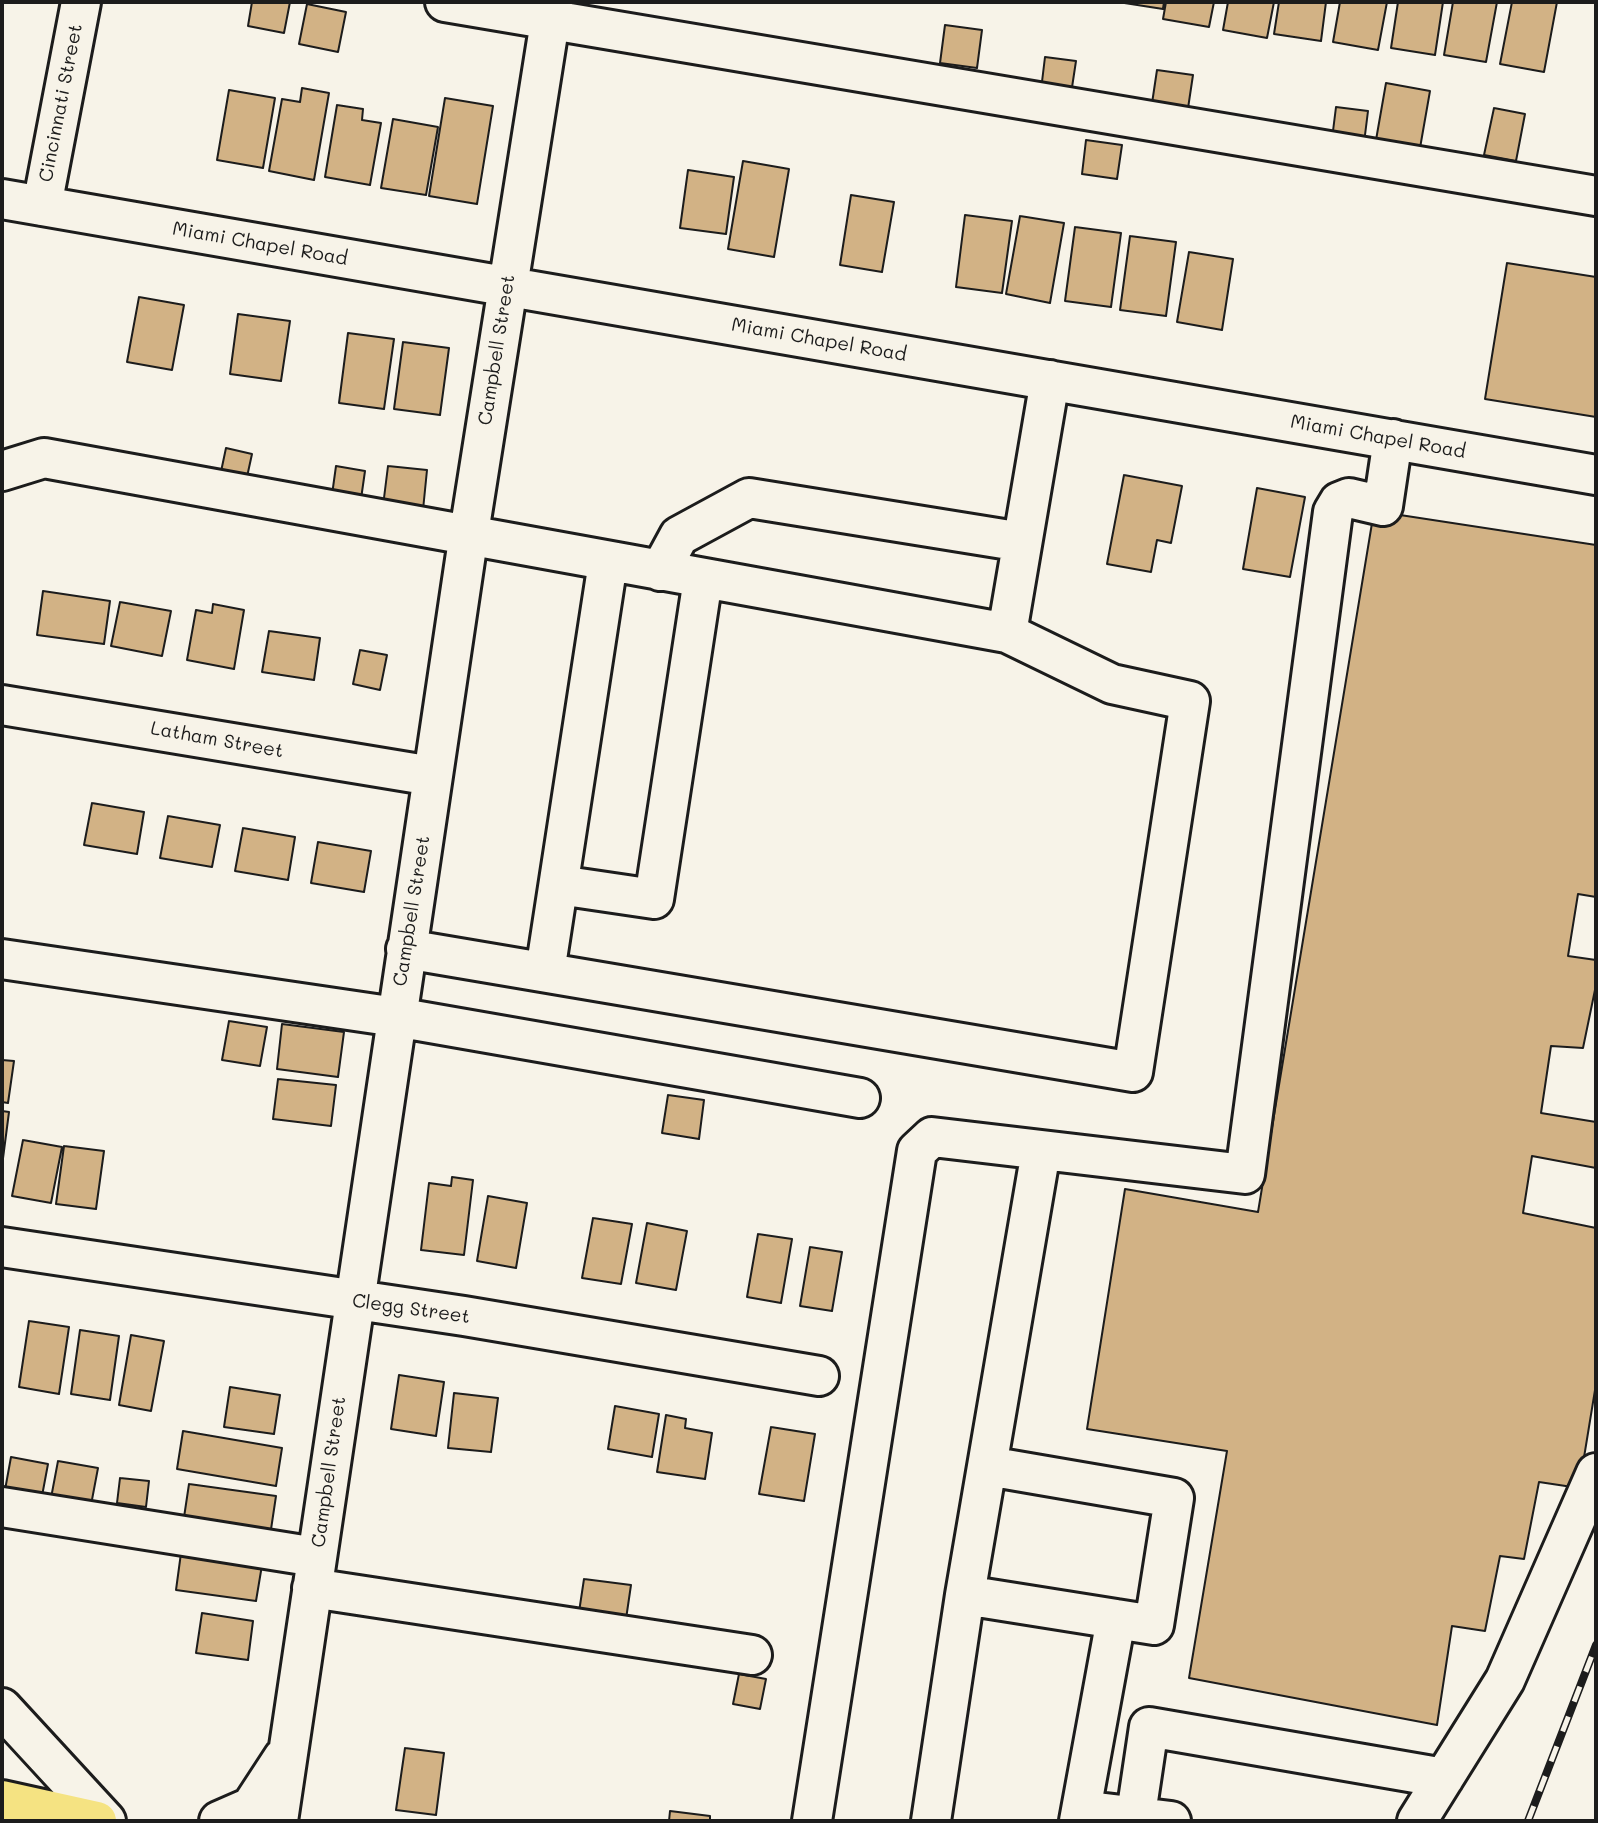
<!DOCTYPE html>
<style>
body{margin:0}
#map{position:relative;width:1598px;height:1823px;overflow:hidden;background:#f7f3e8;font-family:Mali,sans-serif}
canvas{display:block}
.frame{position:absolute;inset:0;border:4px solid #1c1c1c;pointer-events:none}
</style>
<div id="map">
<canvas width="1598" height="1823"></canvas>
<div class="frame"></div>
</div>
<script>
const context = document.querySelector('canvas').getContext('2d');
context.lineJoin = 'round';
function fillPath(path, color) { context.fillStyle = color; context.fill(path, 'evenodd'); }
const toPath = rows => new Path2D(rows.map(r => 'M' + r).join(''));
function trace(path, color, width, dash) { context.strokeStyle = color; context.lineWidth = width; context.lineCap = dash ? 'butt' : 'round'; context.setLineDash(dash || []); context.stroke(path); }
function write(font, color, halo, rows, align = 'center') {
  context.font = font + ' Mali,sans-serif'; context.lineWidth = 5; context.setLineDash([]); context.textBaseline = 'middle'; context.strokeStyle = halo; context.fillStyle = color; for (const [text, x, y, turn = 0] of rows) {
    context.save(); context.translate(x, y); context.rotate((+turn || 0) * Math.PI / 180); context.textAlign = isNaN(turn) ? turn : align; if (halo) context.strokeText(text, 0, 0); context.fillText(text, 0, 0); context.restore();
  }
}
const building = toPath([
 [252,2,290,2,284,33,248,26,252,2],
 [1118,2,1164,2,1163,9,1118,2],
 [1166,2,1214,2,1209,27,1163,19,1166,2],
 [1228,2,1274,2,1267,38,1223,30,1228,2],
 [1279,2,1326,2,1321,41,1274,34,1279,2],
 [1340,2,1387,2,1378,50,1333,42,1340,2],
 [1398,2,1443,2,1435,55,1391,48,1398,2],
 [1453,2,1497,2,1486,62,1444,55,1453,2],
 [1512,2,1557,2,1544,72,1500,64,1512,2],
 [307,4,346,12,338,52,299,44,307,4],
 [945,25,982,30,977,68,940,63,945,25],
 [1045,57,1076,61,1071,94,1041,90,1045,57],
 [1157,70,1193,75,1187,115,1151,110,1157,70],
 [1386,83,1430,91,1420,148,1376,140,1386,83],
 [302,88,329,93,314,180,269,171,282,99,300,102,302,88],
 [229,90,275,98,263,168,217,160,229,90],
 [445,98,493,106,477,204,429,196,445,98],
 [337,105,363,109,362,120,381,123,370,185,325,177,337,105],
 [1336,107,1368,111,1363,151,1331,147,1336,107],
 [1494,108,1525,114,1516,161,1484,155,1494,108],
 [393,119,438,127,426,195,381,188,393,119],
 [1086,140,1122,145,1117,179,1082,174,1086,140],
 [743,161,789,169,774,257,728,249,743,161],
 [688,170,734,177,726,234,680,228,688,170],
 [851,195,894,202,882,272,840,265,851,195],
 [965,215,1012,221,1002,293,956,287,965,215],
 [1020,216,1064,223,1050,303,1006,294,1020,216],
 [1075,227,1121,233,1111,307,1065,301,1075,227],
 [1130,236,1176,242,1166,316,1120,310,1130,236],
 [1189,252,1233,259,1222,330,1177,322,1189,252],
 [1507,263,1596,277,1596,417,1485,399,1507,263],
 [139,297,184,305,172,370,127,362,139,297],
 [238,314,290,321,281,381,230,374,238,314],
 [348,333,394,339,384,409,339,403,348,333],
 [403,342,449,348,440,415,394,409,403,342],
 [226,448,252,454,245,486,219,481,226,448],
 [336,466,365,471,360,506,331,502,336,466],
 [388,466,427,470,423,510,383,506,388,466],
 [1124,475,1182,486,1171,543,1157,540,1151,572,1107,564,1124,475],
 [1257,488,1305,497,1290,577,1243,569,1257,488],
 [1374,511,1596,545,1596,897,1578,894,1568,956,1596,960,1596,985,1583,1048,1551,1046,1541,1113,1596,1122,1596,1168,1532,1156,1523,1213,1596,1228,1596,1384,1579,1488,1539,1482,1524,1559,1500,1556,1485,1631,1452,1626,1437,1725,1189,1678,1227,1451,1087,1429,1125,1189,1258,1212,1374,511],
 [43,591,110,601,104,644,37,635,43,591],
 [120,602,171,611,162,656,111,646,120,602],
 [213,604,244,610,234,669,187,660,196,610,212,613,213,604],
 [269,631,320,638,314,680,262,672,269,631],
 [360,650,387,655,380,690,353,684,360,650],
 [92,803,144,812,137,854,84,845,92,803],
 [168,816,220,825,212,867,160,858,168,816],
 [243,828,295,837,288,880,235,871,243,828],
 [318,842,371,851,364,892,311,883,318,842],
 [229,1021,267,1027,260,1066,222,1060,229,1021],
 [282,1024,344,1032,338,1077,277,1069,282,1024],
 [2,1060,14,1061,8,1103,2,1102,2,1060],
 [278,1079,336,1085,331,1126,273,1119,278,1079],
 [668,1095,704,1100,699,1139,662,1133,668,1095],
 [2,1111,9,1112,2,1166,2,1111],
 [23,1140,62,1147,51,1203,12,1196,23,1140],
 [64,1146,104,1151,96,1209,56,1204,64,1146],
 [452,1177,473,1180,464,1255,421,1250,429,1183,451,1186,452,1177],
 [488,1196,527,1203,516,1268,477,1261,488,1196],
 [593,1218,632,1224,621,1284,582,1278,593,1218],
 [647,1223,687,1231,676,1290,636,1283,647,1223],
 [758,1234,792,1239,781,1303,747,1297,758,1234],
 [810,1247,842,1252,832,1311,800,1306,810,1247],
 [29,1321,69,1327,59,1394,19,1387,29,1321],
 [80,1330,119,1336,110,1400,71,1394,80,1330],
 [131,1335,164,1341,151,1411,119,1405,131,1335],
 [399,1375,444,1382,436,1436,391,1429,399,1375],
 [230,1387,280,1395,274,1434,224,1427,230,1387],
 [454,1393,498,1398,491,1452,448,1448,454,1393],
 [615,1406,659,1414,652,1457,608,1449,615,1406],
 [666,1415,686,1419,685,1428,712,1433,705,1479,657,1472,666,1415],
 [771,1427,815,1434,804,1501,759,1494,771,1427],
 [183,1431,282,1448,276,1486,177,1469,183,1431],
 [11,1457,48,1464,42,1496,5,1490,11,1457],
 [58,1461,98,1468,91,1505,51,1498,58,1461],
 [120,1478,149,1481,146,1507,117,1503,120,1478],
 [189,1484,276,1496,270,1536,183,1524,189,1484],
 [181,1553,262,1565,256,1601,176,1590,181,1553],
 [584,1579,631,1585,626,1619,579,1612,584,1579],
 [202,1613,253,1621,248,1660,196,1653,202,1613],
 [739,1674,766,1679,760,1709,733,1704,739,1674],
 [405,1748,444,1753,436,1815,396,1810,405,1748],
 [670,1811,710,1816,710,1821,669,1821,670,1811]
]);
const minor = toPath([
 [445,2,1596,196],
 [2,199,1596,475],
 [42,206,81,2],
 [2,471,44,458,1007,633],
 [660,571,679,536,749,498,1022,542],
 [2,705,432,776],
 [559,885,654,899,703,579],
 [406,949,1133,1072,1190,701,1112,684,1007,633,1050,380],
 [2,959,396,1017,860,1098],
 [545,972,608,562],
 [2,1247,464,1316,819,1376],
 [988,1466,1174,1498,1154,1625,1116,1619],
 [2,1507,316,1557],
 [312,1588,752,1655],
 [965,1595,1116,1619,1079,1821],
 [2,1708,106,1821],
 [1081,1810,1171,1821],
 [219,1821,251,1807,283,1758],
 [278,1821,469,533,553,2],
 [812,1821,917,1151,932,1137,1245,1174,1333,512,1339,502,1349,498,1383,506,1393,439],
 [931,1821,965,1595,1041,1151],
 [1135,1821,1149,1727,1444,1778],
 [1417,1821,1505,1680,1596,1473]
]);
const highway = toPath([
 [2,1800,97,1821]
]);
const rail = toPath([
 [1528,1821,1596,1645]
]);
const streetNames = [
 ["Cincinnati Street",61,103,-79],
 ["Miami Chapel Road",260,244,10],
 ["Miami Chapel Road",819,340,10],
 ["Campbell Street",497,350,-81],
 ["Miami Chapel Road",1378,437,10],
 ["Latham Street",217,740,10],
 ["Campbell Street",412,911,-81],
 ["Clegg Street",411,1309,8],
 ["Campbell Street",329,1472,-82]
];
fillPath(building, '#d2b285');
trace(building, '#1c1c1c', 2);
trace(minor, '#1c1c1c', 44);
trace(highway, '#1c1c1c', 44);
trace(minor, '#f7f3e8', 38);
trace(highway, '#f5e382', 38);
trace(rail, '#1c1c1c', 8);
trace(rail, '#f7f3e8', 5, [16]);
write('19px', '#1c1c1c', '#f7f3e8', streetNames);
</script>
